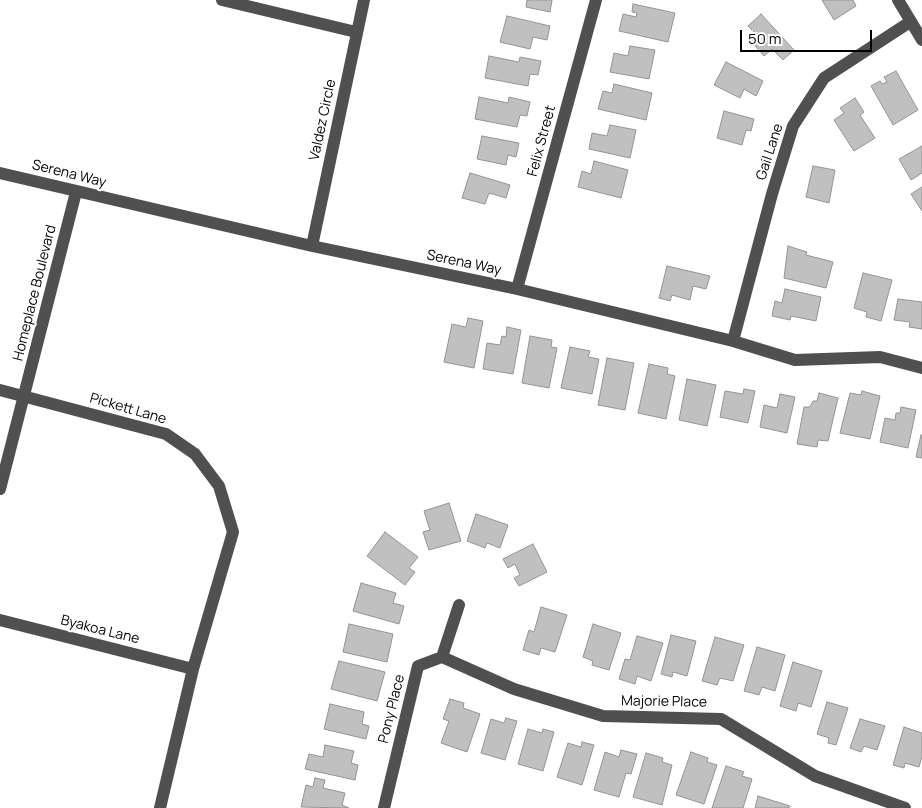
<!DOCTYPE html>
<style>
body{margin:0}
#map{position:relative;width:922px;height:808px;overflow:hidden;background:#fff;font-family:Manrope,sans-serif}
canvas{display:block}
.scale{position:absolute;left:740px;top:30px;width:132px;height:22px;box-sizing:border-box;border:2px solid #000;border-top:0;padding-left:6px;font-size:15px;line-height:18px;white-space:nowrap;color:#000;-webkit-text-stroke:4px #fff;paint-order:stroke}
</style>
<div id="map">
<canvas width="922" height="808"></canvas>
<div class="scale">50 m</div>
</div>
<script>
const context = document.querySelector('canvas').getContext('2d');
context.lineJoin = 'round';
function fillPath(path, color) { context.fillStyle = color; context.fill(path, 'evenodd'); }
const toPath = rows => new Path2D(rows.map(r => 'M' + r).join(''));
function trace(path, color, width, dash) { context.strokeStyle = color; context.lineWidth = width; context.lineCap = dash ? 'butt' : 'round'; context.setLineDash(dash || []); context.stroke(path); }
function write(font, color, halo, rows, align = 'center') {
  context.font = font + ' Manrope,sans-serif'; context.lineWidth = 4; context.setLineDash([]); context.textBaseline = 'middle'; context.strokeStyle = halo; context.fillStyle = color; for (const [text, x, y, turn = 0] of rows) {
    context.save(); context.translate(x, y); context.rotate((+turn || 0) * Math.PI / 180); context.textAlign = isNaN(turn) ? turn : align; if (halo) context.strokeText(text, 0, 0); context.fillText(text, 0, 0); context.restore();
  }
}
const building = toPath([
 [527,0,552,0,550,12,526,7,527,0],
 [822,0,853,0,856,6,834,20,822,0],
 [633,4,675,13,668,42,619,31,623,14,636,17,637,13,632,12,633,4],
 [761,14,794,50,783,60,772,49,764,56,750,40,756,34,748,26,761,14],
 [507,16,550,26,547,40,533,37,530,49,500,42,507,16],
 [630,46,655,50,649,79,610,72,614,53,628,56,630,46],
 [489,56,519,62,520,57,541,61,538,75,530,74,528,86,485,78,489,56],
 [726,62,763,81,756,96,744,89,740,98,714,85,726,62],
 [896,71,918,110,893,125,871,86,880,81,882,84,887,82,884,77,896,71],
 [614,84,652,93,646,120,598,109,603,91,612,93,614,84],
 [479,97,508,103,509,97,530,102,527,116,520,115,517,127,475,119,479,97],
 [855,98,864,112,860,115,875,138,854,151,834,120,844,113,840,108,855,98],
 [724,111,754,119,751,131,746,130,742,145,717,138,724,111],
 [610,125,636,130,630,158,589,149,592,133,607,136,610,125],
 [482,136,519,143,516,157,508,155,506,165,477,159,482,136],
 [922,146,922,173,911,180,899,159,922,146],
 [594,161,628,170,621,198,578,187,582,171,591,174,594,161],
 [813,166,835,170,829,203,806,197,813,166],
 [470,173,510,185,506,198,489,193,485,204,462,198,470,173],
 [922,187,922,211,911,194,922,187],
 [788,246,807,252,806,255,833,262,826,288,784,278,788,246],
 [667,266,710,276,706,289,693,286,690,300,672,295,670,301,659,298,667,266],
 [863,273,892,280,881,321,866,317,867,312,854,308,863,273],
 [785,289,821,297,816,321,791,316,790,320,772,316,775,301,782,303,785,289],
 [898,299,922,302,922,329,909,327,910,322,894,320,898,299],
 [468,318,483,321,474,368,444,362,452,324,466,327,468,318],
 [507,327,521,330,513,374,483,369,487,343,500,345,502,336,506,337,507,327],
 [530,336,552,340,551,347,557,348,549,388,522,383,530,336],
 [570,347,590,351,588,357,599,359,592,394,561,388,570,347],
 [607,358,634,363,625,410,598,405,607,358],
 [649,364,668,368,667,374,675,376,666,419,638,413,649,364],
 [687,379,716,385,707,426,679,420,687,379],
 [744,389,755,391,748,423,720,417,725,391,743,394,744,389],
 [862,391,880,396,870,439,840,433,850,393,861,395,862,391],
 [819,393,838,398,828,441,818,440,817,447,797,444,804,407,810,407,813,401,817,401,819,393],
 [780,394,795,397,787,433,760,427,764,405,777,408,780,394],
 [901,407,916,410,908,448,880,442,885,418,895,420,896,413,900,413,901,407],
 [921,435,922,435,922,458,916,457,921,435],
 [449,503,461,541,429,550,423,532,430,530,424,511,449,503],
 [476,514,508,525,500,548,487,543,485,548,467,541,476,514],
 [385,532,418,557,409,568,415,572,405,585,367,556,385,532],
 [533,544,547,572,519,586,514,578,520,575,515,564,508,568,503,559,533,544],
 [361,583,396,593,393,603,404,606,399,624,353,611,361,583],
 [541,607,567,615,555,652,541,648,539,655,523,650,529,630,534,632,541,607],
 [349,624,393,634,387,662,343,652,349,624],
 [593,624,621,633,609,670,592,665,593,661,583,657,593,624],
 [671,635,696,641,687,676,673,672,672,677,661,674,671,635],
 [637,636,663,643,651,681,637,676,635,684,619,679,625,659,630,660,637,636],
 [715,637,744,645,733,681,720,678,717,685,702,681,715,637],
 [757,647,785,655,775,691,762,687,759,695,744,691,757,647],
 [339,661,385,672,377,701,331,689,339,661],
 [793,662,822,671,811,707,798,703,796,711,780,706,793,662],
 [450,699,464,703,463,708,480,714,467,752,441,743,449,721,443,719,450,699],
 [827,702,848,708,836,745,828,743,829,738,817,734,827,702],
 [330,704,364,712,362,724,369,726,366,739,324,729,330,704],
 [506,718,517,721,505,760,481,753,491,719,504,723,506,718],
 [860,719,885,726,877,750,864,746,861,752,850,748,860,719],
 [904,727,922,733,922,756,919,767,905,763,904,768,893,765,904,727],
 [528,729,542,733,543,729,554,732,543,771,518,764,528,729],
 [582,742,594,745,582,785,557,777,568,743,581,747,582,742],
 [325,745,354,751,351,763,358,765,355,780,305,769,309,754,323,757,325,745],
 [621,750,637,754,631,774,626,773,619,797,594,790,605,752,619,757,621,750],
 [691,752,708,758,707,762,717,765,704,804,676,795,691,752],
 [646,753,663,758,662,762,672,765,662,805,633,797,646,753],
 [726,766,744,772,742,776,752,779,743,808,712,808,726,766],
 [315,778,325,780,323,788,345,793,342,805,349,808,301,807,306,785,313,787,315,778],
 [758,796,790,806,789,808,755,808,758,796]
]);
const minor = toPath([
 [222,0,356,32],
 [898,0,922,40],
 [0,173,312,246,517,289,733,341,795,360,880,357,922,368],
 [312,246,364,0],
 [517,289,596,0],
 [733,341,772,194,793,126,824,78,910,22],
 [0,390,166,434,195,454,219,486,233,532,193,669,160,808],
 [0,489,76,192],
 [0,620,193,669],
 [442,657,514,689,603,716,721,719,815,776,905,808],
 [384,808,418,666,442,657,459,605]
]);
const streetNames = [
 ["Valdez Circle",323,120,-78],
 ["Felix Street",542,141,-75],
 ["Gail Lane",770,152,-72],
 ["Serena Way",69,174,14],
 ["Serena Way",464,263,12],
 ["Homeplace Boulevard",35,293,-76],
 ["Pickett Lane",128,409,16],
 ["Byakoa Lane",100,630,14],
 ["Majorie Place",664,702,1],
 ["Pony Place",392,709,-76]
];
fillPath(building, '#c0c0c0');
trace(building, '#949494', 1);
trace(minor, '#505050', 12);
write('14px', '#000', '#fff', streetNames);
</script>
